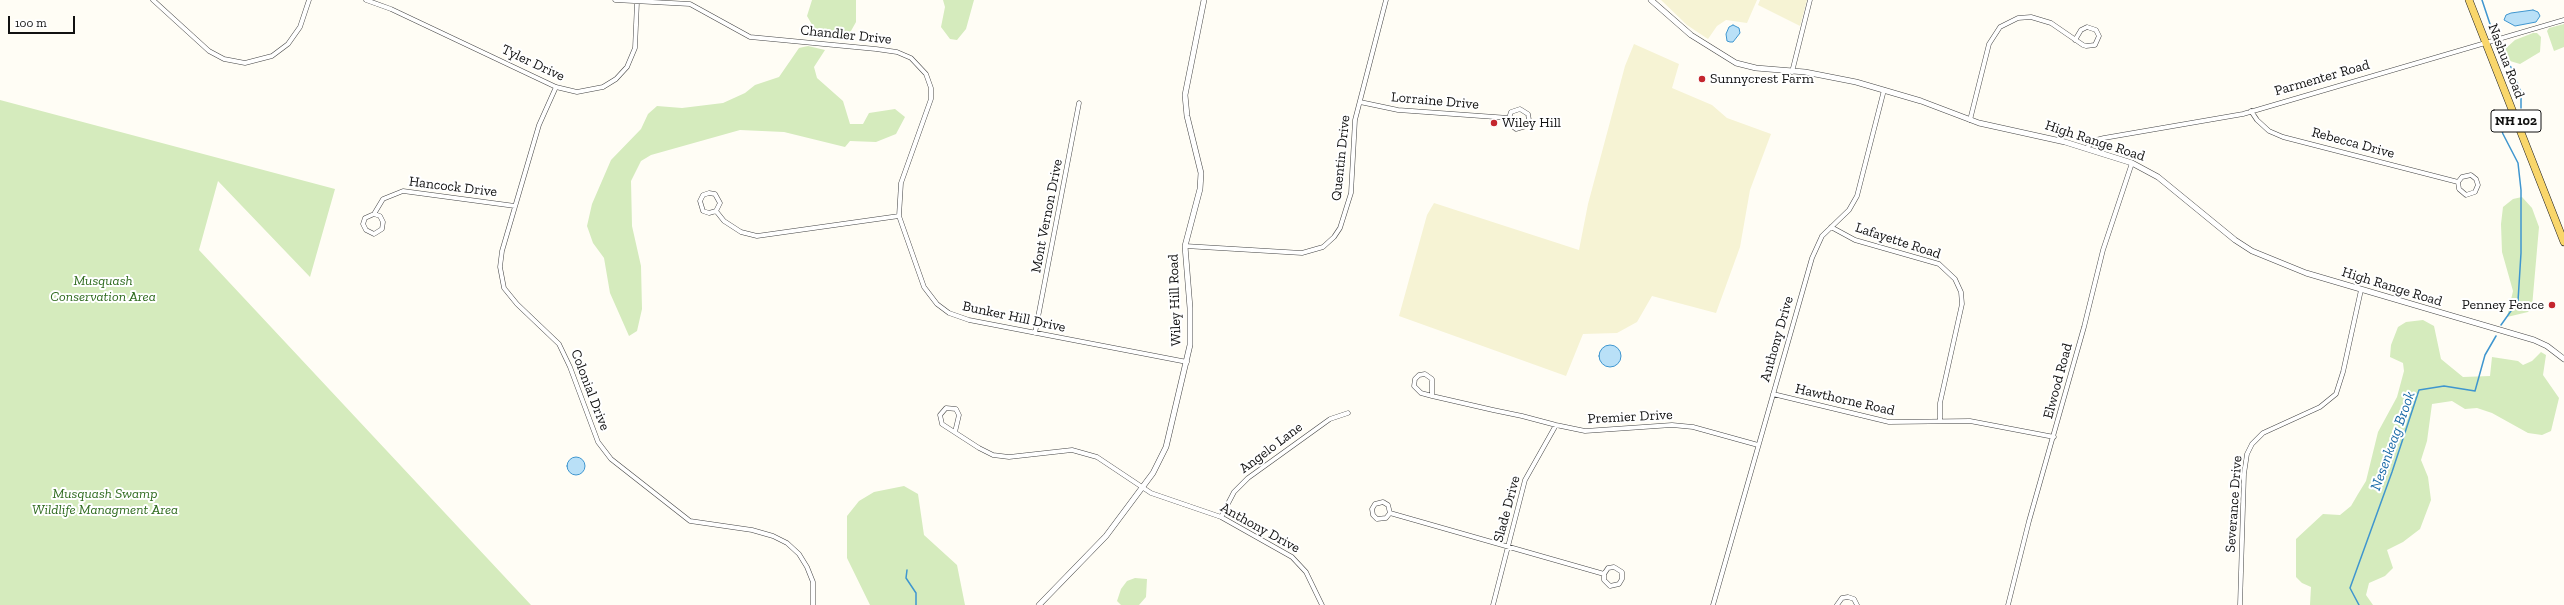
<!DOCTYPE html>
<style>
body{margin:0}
#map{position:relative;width:2564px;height:605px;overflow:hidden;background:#fffdf5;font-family:"Zilla Slab",serif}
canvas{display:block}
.scale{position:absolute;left:8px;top:16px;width:67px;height:18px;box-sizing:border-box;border:2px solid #111;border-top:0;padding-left:5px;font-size:12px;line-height:14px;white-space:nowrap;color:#111;-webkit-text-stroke:3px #fff;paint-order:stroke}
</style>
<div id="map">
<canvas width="2564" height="605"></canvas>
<div class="scale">100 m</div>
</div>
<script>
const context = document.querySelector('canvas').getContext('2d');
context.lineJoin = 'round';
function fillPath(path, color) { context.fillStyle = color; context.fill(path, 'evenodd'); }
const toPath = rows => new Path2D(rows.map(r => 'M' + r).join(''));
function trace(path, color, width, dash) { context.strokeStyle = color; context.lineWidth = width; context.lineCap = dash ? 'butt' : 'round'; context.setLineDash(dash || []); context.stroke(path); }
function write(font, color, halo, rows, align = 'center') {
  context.font = font + ' "Zilla Slab",serif'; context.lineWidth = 4; context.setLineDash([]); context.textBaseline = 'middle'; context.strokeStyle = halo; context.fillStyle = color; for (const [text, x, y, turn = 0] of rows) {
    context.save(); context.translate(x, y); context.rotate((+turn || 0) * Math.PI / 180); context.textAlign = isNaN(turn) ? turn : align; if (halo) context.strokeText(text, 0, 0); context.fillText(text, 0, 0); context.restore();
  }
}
const farmland = toPath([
 [1661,0,1757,0,1747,23,1726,20,1717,26,1708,39,1687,25],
 [1760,0,1807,0,1800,26,1758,5],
 [1634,44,1679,64,1672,88,1712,105,1727,118,1771,134,1750,190,1740,247,1716,313,1652,296,1637,322,1617,333,1583,334,1566,376,1399,316,1427,215,1434,203,1579,250,1588,204,1625,66]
]);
const green = toPath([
 [812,0,856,0,856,22,847,38,818,35,807,16],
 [943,0,974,0,966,29,957,40,950,39,941,27,945,7],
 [2564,24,2564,47,2554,51,2547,31,2549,28],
 [2533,33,2537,33,2541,37,2540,52,2520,64,2510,61,2503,52,2505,49,2515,40],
 [808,46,825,50,814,67,817,78,843,101,850,124,863,124,869,113,895,109,905,117,896,134,876,142,850,141,845,147,784,132,740,130,651,155,641,161,631,181,632,226,641,266,642,309,637,331,629,336,610,293,604,258,593,243,587,226,592,204,611,160,641,129,648,114,657,106,682,108,723,103,745,93,755,85,779,77,799,48],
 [0,100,335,189,310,277,218,181,199,250,531,605,0,605],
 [2522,197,2532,208,2539,227,2532,307,2528,312,2507,317,2513,291,2502,252,2501,224,2503,207,2513,199],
 [2423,320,2434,326,2441,359,2463,377,2490,376,2492,357,2518,361,2523,365,2532,361,2541,352,2546,355,2543,375,2559,398,2551,431,2542,435,2528,433,2492,413,2477,408,2465,409,2452,401,2432,404,2427,441,2421,460,2428,477,2431,500,2420,529,2403,542,2387,550,2393,568,2385,576,2369,583,2366,595,2373,605,2310,605,2311,587,2302,583,2296,577,2296,539,2323,514,2340,515,2351,506,2358,494,2366,481,2378,432,2397,397,2404,371,2403,363,2390,357,2391,345,2398,327,2406,322],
 [904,486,918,494,924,535,957,565,965,605,870,605,847,558,847,516,859,501,874,492],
 [1135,578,1147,579,1146,597,1139,605,1121,605,1117,601,1121,589,1127,581]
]);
const water = toPath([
 [2533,10,2538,12,2540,16,2536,22,2515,26,2504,20,2506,15,2511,13,2533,10],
 [1733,25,1739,28,1740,33,1733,42,1730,42,1727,41,1726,34,1729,27,1733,25],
 '1599 356a11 11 0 1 1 22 0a11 11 0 1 1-22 0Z',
 '567 466a9 9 0 1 1 18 0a9 9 0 1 1-18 0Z'
]);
const stream = toPath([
 [2482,0,2492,30],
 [2500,48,2512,69,2521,92,2521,108],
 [2501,325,2518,301,2521,253,2521,190,2518,163,2503,134,2499,122,2503,116],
 [907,570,906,578,916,593,916,605],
 [2359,605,2350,588,2392,472,2419,390,2444,386,2475,391,2485,355,2496,336]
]);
const minor = toPath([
 [153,0,209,51,224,59,245,63,272,56,288,44,300,27,309,0],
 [366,0,391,9,556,87,577,92,603,87,616,79,627,67,635,48,637,2],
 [615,0,690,4,750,37,876,49,897,52,911,58,926,74,931,88,931,99,901,183,899,216],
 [1792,72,1810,0],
 [556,87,539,125,502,251,500,267,504,288,517,304,559,344,570,367,598,442,611,459,690,521,752,530,773,536,787,543,799,554,807,567,813,582,813,605],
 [1360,102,1398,110,1509,118,1511,125,1516,129,1526,126,1529,120,1528,114,1520,109,1511,112,1509,118],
 [2251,111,2257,120,2269,131,2283,137,2458,182,2459,189,2466,195,2475,192,2478,185,2476,179,2471,175,2462,177,2458,182],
 [1970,120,1989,44,2000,27,2018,18,2031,17,2051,23,2083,45,2086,46,2095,45,2099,36,2096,30,2087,27,2081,30,2075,40],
 [2086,148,2096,140,2104,138,2243,114,2564,20],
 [716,211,709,213,703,211,700,201,703,195,709,193,715,194,720,203,716,211,724,221,741,232,757,236,899,216,924,287,937,304,949,313,969,320,1187,362],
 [374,214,380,216,383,222,382,229,374,234,366,230,363,224,365,218,374,214,383,199,403,191,515,206],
 [1831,227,1855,240,1939,264,1955,279,1961,292,1962,304,1940,403,1940,420],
 [1185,246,1302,253,1323,247,1334,237,1340,228,1351,193,1355,120,1386,0],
 [1035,333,1079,103],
 [1773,394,1889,422,1970,421,2054,437],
 [1432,396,1432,379,1425,374,1419,375,1415,379,1414,386,1421,393,1432,396,1493,410,1522,416,1556,425,1585,431,1672,425,1693,427,1758,445],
 [955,432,959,415,956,409,946,408,940,415,942,424,945,426,979,448,993,455,1009,457,1072,450,1097,457,1151,493,1221,517,1292,557,1306,572,1322,605],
 [1390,513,1386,518,1377,519,1373,515,1372,509,1375,504,1383,502,1388,505,1390,513,1604,574,1604,580,1610,586,1619,584,1622,579,1622,572,1614,567,1608,568,1604,574],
 [1221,517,1234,492,1248,478,1330,419,1348,413],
 [1493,605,1525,480,1556,425],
 [1713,605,1812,258,1822,236,1849,210,1857,196,1884,90],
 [1837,605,1842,598,1848,597,1854,599,1857,605],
 [2008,605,2029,521,2084,327,2103,250,2132,163],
 [2240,605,2244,474,2247,454,2252,444,2263,433,2320,407,2336,394,2343,372,2361,290]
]);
const tertiary = toPath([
 [1651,0,1691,35,1736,63,1756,68,1805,72,1856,82,1921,101,1979,123,2065,142,2132,163,2158,177,2235,240,2252,251,2306,273,2534,340,2547,346,2564,359],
 [1039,605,1106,536,1153,473,1166,447,1190,345,1190,308,1185,246,1200,189,1201,173,1187,116,1185,95,1204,0]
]);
const primary = toPath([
 [2469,0,2564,242]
]);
const markers = [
 [1702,79,4,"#c4262e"],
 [1494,123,4,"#c4262e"],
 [2552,305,4,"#c4262e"]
];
const shields = [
 [2516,121,50]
];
const shieldNames = [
 ["NH 102",2516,121]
];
const streetNames = [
 ["Chandler Drive",846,35,6],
 ["Nashua Road",2506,61,69],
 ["Tyler Drive",533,63,25],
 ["Parmenter Road",2322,78,-16],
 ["Lorraine Drive",1435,101,5],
 ["High Range Road",2095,141,18],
 ["Rebecca Drive",2353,143,15],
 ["Quentin Drive",1341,158,-84],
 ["Hancock Drive",453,187,7],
 ["Mont Vernon Drive",1047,216,-79],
 ["Lafayette Road",1898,241,18],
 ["High Range Road",2392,287,17],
 ["Wiley Hill Road",1175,300,-92],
 ["Bunker Hill Drive",1014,317,12],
 ["Anthony Drive",1777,339,-74],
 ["Elwood Road",2058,381,-75],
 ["Colonial Drive",590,390,69],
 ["Hawthorne Road",1845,400,13],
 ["Premier Drive",1630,417,-3],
 ["Angelo Lane",1271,448,-37],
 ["Severance Drive",2234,504,-86],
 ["Slade Drive",1507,509,-75],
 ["Anthony Drive",1260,528,29]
];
const poiNames = [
 ["Sunnycrest Farm",1710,79],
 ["Wiley Hill",1502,123],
 ["Penney Fence",2544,305,"right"]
];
const parkNames = [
 ["Musquash",103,281],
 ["Conservation Area",103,297],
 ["Musquash Swamp",105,494],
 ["Wildlife Managment Area",105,510]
];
const waterNames = [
 ["Nesenkeag Brook",2393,441,-70]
];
fillPath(farmland, '#f6f3d4');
fillPath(green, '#d5ebbd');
fillPath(water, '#b9e0f7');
trace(water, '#3f96cf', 1);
trace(stream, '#3f96cf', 1.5);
trace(minor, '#444', 5);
trace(tertiary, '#444', 6);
trace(primary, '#222', 8);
trace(minor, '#fff', 4);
trace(tertiary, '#fff', 5);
trace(primary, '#f9d66b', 7);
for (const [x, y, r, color] of markers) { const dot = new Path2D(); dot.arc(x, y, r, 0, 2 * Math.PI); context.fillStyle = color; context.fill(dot); trace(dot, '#fff', 1.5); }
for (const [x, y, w] of shields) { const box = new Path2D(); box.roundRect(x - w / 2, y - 11, w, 22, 3); context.fillStyle = '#fff'; context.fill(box); trace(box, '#111', 1); }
write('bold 13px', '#111', null, shieldNames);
write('14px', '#111', '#fff', streetNames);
write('14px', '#111', '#fff', poiNames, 'left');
write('italic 14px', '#2f6b1f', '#fff', parkNames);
write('italic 15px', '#1768a6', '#fff', waterNames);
</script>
